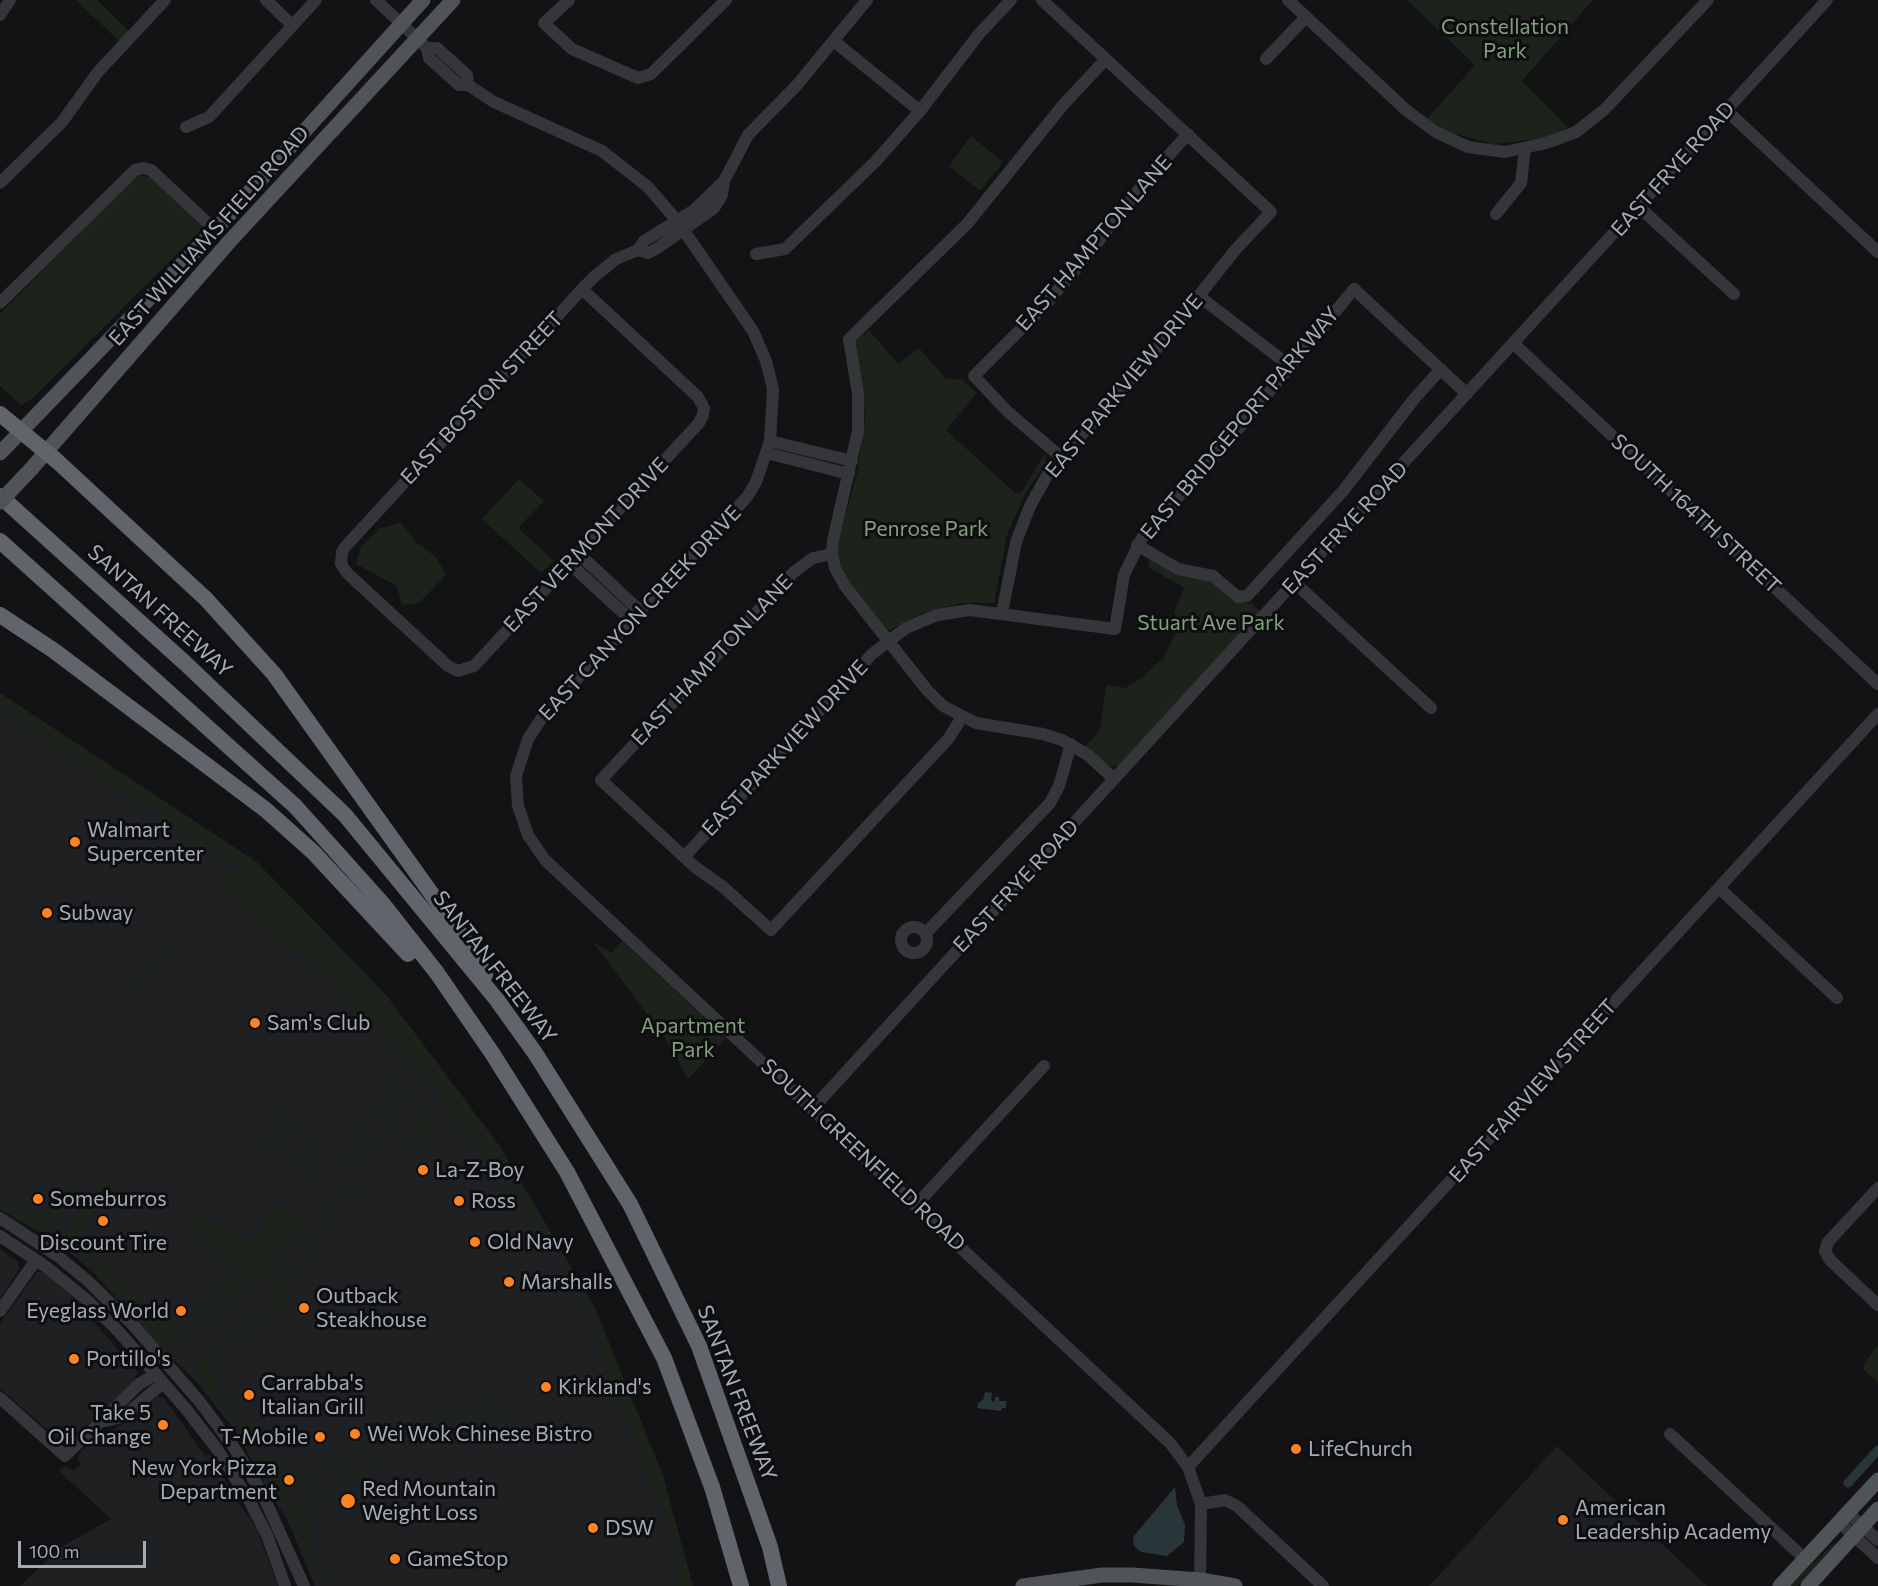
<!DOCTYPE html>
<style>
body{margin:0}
#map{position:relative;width:1878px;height:1586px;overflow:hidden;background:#131315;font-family:Commissioner,sans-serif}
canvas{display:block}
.scale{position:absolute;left:18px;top:1541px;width:128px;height:27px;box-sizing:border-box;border:3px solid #a4adb6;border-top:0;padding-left:8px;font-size:18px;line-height:21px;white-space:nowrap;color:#a4adb6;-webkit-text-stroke:4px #0e0e10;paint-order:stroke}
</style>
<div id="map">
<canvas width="1878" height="1586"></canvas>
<div class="scale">100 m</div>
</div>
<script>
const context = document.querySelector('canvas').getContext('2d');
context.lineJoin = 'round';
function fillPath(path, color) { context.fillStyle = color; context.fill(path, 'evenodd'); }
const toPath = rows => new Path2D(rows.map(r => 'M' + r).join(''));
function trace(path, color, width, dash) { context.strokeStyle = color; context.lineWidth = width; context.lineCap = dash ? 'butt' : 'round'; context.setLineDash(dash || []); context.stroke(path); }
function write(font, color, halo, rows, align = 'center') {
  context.font = font + ' Commissioner,sans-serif'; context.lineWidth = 6; context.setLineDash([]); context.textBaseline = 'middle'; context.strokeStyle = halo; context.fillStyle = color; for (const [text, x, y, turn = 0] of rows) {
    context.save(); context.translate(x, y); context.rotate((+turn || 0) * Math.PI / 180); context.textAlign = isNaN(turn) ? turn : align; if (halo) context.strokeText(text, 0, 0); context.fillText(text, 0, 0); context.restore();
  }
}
const built = toPath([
 [0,693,292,898,386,995,501,1148,595,1308,663,1476,693,1586,315,1586,287,1519,271,1496,237,1433,194,1379,162,1349,93,1272,65,1248,0,1209],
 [0,1249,16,1260,20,1268,0,1299],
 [37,1272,43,1272,70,1295,137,1371,134,1383,65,1445,0,1388,0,1323],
 [158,1396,164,1398,205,1456,210,1454,239,1504,257,1529,278,1586,20,1586,61,1547,111,1519,59,1471,66,1466,73,1471,81,1465,78,1459,80,1452,93,1441,130,1420],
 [1557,1446,1663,1545,1707,1586,1429,1586]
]);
const green = toPath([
 [76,0,97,0,129,31,119,41],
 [1407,0,1593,0,1522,81,1568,127,1546,138,1493,144,1445,131,1427,119,1475,65],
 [971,136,1003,162,980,191,949,166],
 [141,176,150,177,203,228,33,398,21,405,0,386,0,314,133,178],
 [869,330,898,364,919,348,945,378,963,380,977,393,946,430,1015,493,1021,493,1045,453,1046,463,1025,494,1007,535,994,603,961,603,921,614,890,630,882,626,850,586,833,558,857,474,865,417,855,341],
 [519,479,544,501,518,528,554,561,541,573,482,519],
 [401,523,416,542,436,557,446,575,419,603,402,605,397,586,356,564,360,548,380,528],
 [1149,559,1183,576,1207,579,1233,601,1252,604,1261,612,1121,765,1109,767,1085,747,1100,730,1106,685,1126,688,1143,677,1165,656,1180,622,1174,612,1184,588,1148,567],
 [0,693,257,862,386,995,501,1148,595,1308,663,1476,693,1586,678,1586,678,1552,668,1515,649,1480,633,1430,611,1383,605,1366,609,1363,606,1357,602,1359,600,1355,598,1330,592,1311,552,1242,528,1212,522,1189,516,1189,514,1197,492,1159,469,1141,458,1127,452,1113,424,1077,381,1032,384,1028,371,1016,368,1020,345,998,334,980,310,959,291,950,224,883,226,869,237,874,248,885,254,880,244,869,234,863,223,862,213,850,201,846,157,816,160,812,146,802,143,806,16,719,19,715,4,705,0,708],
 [622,941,726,1038,688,1079,665,1038,595,945,597,944,611,953],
 [165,951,170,956,130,997,127,994,148,963,155,966],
 [393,1070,398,1074,396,1085,345,1160,334,1156,337,1153,342,1156,364,1123,359,1118,366,1121,396,1077,391,1072],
 [411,1091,416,1091,418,1094,414,1099,408,1095,387,1127,392,1132,385,1129,362,1164,367,1171,358,1166,406,1095],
 [422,1105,426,1105,435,1123,431,1122,429,1127,437,1131,407,1152,404,1149,410,1144,409,1141,427,1114,420,1108],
 [277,1111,321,1147,320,1149,281,1128,282,1125,271,1117],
 [260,1134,319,1168,319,1173,314,1180,311,1179,313,1172,285,1152,279,1156,282,1150,263,1138,259,1143,255,1141],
 [84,1170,84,1177,45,1232,39,1232,3,1204,12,1196,19,1210,34,1216,58,1207],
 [331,1179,280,1258,265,1277,264,1275],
 [100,1183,106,1184,129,1199,132,1206,109,1192,80,1233,70,1225],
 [353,1183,359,1185,355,1191,349,1187,335,1207,340,1212,333,1209,318,1232,323,1237,316,1235,305,1251,311,1256,306,1261,300,1252,343,1189],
 [277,1206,299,1220,255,1284,248,1286,193,1231,197,1219,203,1217,242,1244,250,1244],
 [71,1227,96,1249,92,1258,99,1264,104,1265,109,1260,113,1264,108,1270,118,1281,123,1277,128,1281,122,1286,131,1297,137,1293,138,1295,134,1303,147,1318,144,1321,102,1272,67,1246,65,1235],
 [68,1251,100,1273,156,1342,99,1277],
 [294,1261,299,1268,284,1281,291,1288,285,1294,287,1299,281,1305,285,1310,282,1313,268,1301,268,1296],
 [225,1281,230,1281,238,1289,236,1296,223,1308,229,1298,220,1295,217,1289],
 [203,1298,207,1302,213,1298,220,1310,192,1328,190,1326,191,1329,169,1347,164,1347,145,1323,155,1314,160,1319,162,1316,158,1311,168,1301,170,1303,161,1311,180,1333,205,1312,203,1309,205,1307,200,1300],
 [264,1314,268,1316,263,1321,257,1317,249,1323,253,1330,249,1326,240,1333,244,1338,238,1344,241,1348,239,1349,231,1336,253,1316],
 [227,1339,230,1343,210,1360,209,1372,222,1391,215,1397,195,1376,196,1367],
 [1878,1345,1878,1383,1863,1369,1864,1363],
 [224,1393,242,1418,235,1423,216,1399],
 [498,1400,493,1408,395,1440,388,1433,394,1437,422,1427,421,1419,425,1426,458,1413,457,1406,460,1412],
 [501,1417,506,1420,476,1429,471,1427,442,1439,427,1440],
 [248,1420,254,1429,249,1434,261,1459,272,1453,276,1458,262,1468,238,1427],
 [368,1445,373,1448,278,1497,272,1493,262,1471,275,1465,286,1486],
 [383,1460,385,1464,303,1506,312,1527,310,1529,301,1525,295,1527,290,1517,292,1506],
 [301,1528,313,1530,316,1539,309,1542,315,1555,322,1553,316,1557,321,1571,328,1569,331,1576,326,1579,317,1578,297,1530],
 [1834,1543,1836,1544,1798,1586,1790,1586]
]);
const water = toPath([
 [985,1392,992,1393,991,1400,994,1402,995,1397,999,1397,999,1401,1006,1401,1006,1408,1002,1408,1001,1411,977,1408,978,1403,983,1400],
 [1175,1487,1177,1505,1185,1525,1184,1542,1167,1556,1141,1552,1134,1546,1133,1537]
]);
const canal = toPath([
 [1848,1483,1878,1450]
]);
const minor = toPath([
 [266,0,292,25],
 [376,0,427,48,429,58,459,85,468,85,494,102,602,151,648,187,678,222,753,331,766,361,773,389,770,441,756,482,747,497,545,713,528,739,516,776,518,806,528,835,545,860,1170,1443,1188,1467,1201,1504,1200,1586],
 [569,0,544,23,572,49,638,78,651,74,726,0],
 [1288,0,1406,110,1436,132,1468,147,1505,152,1546,143,1576,132,1604,110,1708,0],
 [0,15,10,0],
 [835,42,920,111],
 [427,48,437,48,467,75,468,85],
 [1106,59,1063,105,967,224,849,339,858,394,858,431,833,540,832,554,835,568,845,586,927,690,943,706,976,723,1043,734,1062,740,1088,755,1114,779],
 [1266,59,1306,17],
 [1726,110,1878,252],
 [186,127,209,117,316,0],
 [724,181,694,210,644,241,638,250,648,253,656,249,714,208,722,195,724,181,748,135,797,85,867,0],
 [0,183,62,122,98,72,165,0],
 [1639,207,1734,294],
 [1496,214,1521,183,1525,148],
 [756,254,785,249,876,161,920,111,979,34,1011,0],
 [582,289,698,397,704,408,703,415,699,423,474,666,458,671,448,666,347,573,341,564,342,552,345,547,553,321,582,289,595,276,616,259,638,250],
 [1200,297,1290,366],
 [0,303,135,170,143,168,151,170,215,230],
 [1514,344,1878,684],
 [770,441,852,461],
 [767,453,849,474],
 [1061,457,1008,412,974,376,1045,305,1081,263,1149,177,1188,134],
 [1137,545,1178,569,1213,576,1238,597,1247,596,1343,491,1414,399,1441,369],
 [578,553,641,612],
 [832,554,813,558,794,572,601,780,695,867,722,886,771,930,949,738,962,717],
 [569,563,632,621],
 [1295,583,1431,708],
 [1002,613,1016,542,1030,506,1049,472,1150,357,1236,249,1271,212,1042,0],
 [684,857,872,654,906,628,937,615,970,610,1115,629,1124,575,1142,538,1235,433,1354,289,1467,394],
 [1719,888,1837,998],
 '901 940a13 13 0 1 1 26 0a13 13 0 1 1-26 0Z',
 [925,934,1050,803,1059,786,1071,744],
 [813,1108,1827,0],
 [1878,1188,1828,1242,1825,1251,1830,1260,1878,1305],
 [916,1205,1044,1066],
 [0,1218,59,1257,89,1282,134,1326,200,1402,235,1449,262,1493,304,1586],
 [0,1236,45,1266,88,1301,119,1332,186,1409,217,1449,250,1502,267,1535,285,1586],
 [0,1311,36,1260],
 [156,1374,139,1384,100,1422,123,1417,163,1383],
 [0,1398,65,1456,100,1422],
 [1670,1434,1805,1559],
 [1188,1467,1878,714],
 [1201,1504,1225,1500,1237,1506,1323,1586],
 [1848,1513,1878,1540],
 [1839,1522,1878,1558]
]);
const major = toPath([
 [0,453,215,230,423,0],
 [32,468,229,242,453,0],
 [1023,1586,1102,1575,1132,1575,1201,1580,1235,1586],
 [1780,1586,1878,1480],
 [1808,1586,1878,1509]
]);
const highway = toPath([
 [0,414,57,461,206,599,274,674,474,953,485,975],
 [0,496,185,663,345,815,497,1000,535,1053,630,1204,699,1346,770,1547,779,1586],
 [0,541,295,806,382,903,437,973,492,1053,567,1172,664,1358,712,1487,741,1586],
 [0,615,53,650,266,810,313,852,408,954]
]);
const majorBridge = toPath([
 [0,502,32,468]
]);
const markers = [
 [75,842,6,"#fc8323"],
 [47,913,6,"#fc8323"],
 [255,1023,6,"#fc8323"],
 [423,1170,6,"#fc8323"],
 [38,1199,6,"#fc8323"],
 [459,1201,6,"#fc8323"],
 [103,1221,6,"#fc8323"],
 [475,1242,6,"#fc8323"],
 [509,1282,6,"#fc8323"],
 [304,1308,6,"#fc8323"],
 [181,1311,6,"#fc8323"],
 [74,1359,6,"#fc8323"],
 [546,1387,6,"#fc8323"],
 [249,1395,6,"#fc8323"],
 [163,1425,6,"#fc8323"],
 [355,1434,6,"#fc8323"],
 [320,1437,6,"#fc8323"],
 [1296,1449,6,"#fc8323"],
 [289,1480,6,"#fc8323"],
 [348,1501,8,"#fc8323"],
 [1563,1520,6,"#fc8323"],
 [593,1528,6,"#fc8323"],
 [395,1559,6,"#fc8323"]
];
const parkNames = [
 ["Constellation",1505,27],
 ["Park",1505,51],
 ["Penrose Park",926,529],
 ["Stuart Ave Park",1211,623],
 ["Apartment",693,1026],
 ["Park",693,1050]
];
const streetNames = [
 ["EAST FRYE ROAD",1673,169,-48],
 ["EAST WILLIAMS FIELD ROAD",209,236,-48],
 ["EAST HAMPTON LANE",1094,243,-49],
 ["EAST PARKVIEW DRIVE",1124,386,-50],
 ["EAST BOSTON STREET",482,398,-47],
 ["EAST BRIDGEPORT PARKWAY",1240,423,-50],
 ["SOUTH 164TH STREET",1696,514,43],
 ["EAST FRYE ROAD",1345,528,-47],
 ["EAST VERMONT DRIVE",586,545,-47],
 ["SANTAN FREEWAY",160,611,42],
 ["EAST CANYON CREEK DRIVE",640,613,-47],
 ["EAST HAMPTON LANE",712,660,-47],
 ["EAST PARKVIEW DRIVE",785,748,-47],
 ["EAST FRYE ROAD",1016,886,-47],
 ["SANTAN FREEWAY",495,967,52],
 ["EAST FAIRVIEW STREET",1533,1091,-48],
 ["SOUTH GREENFIELD ROAD",863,1155,43],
 ["SANTAN FREEWAY",737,1393,69]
];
const poiNames = [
 ["Walmart",87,830],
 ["Supercenter",87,854],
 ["Subway",59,913],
 ["Sam's Club",267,1023],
 ["La-Z-Boy",435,1170],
 ["Someburros",50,1199],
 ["Ross",471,1201],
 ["Old Navy",487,1242],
 ["Discount Tire",103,1243,"center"],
 ["Marshalls",521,1282],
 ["Outback",316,1296],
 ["Steakhouse",316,1320],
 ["Eyeglass World",169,1311,"right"],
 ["Portillo's",86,1359],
 ["Carrabba's",261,1383],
 ["Italian Grill",261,1407],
 ["Kirkland's",558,1387],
 ["Take 5",151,1413,"right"],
 ["Oil Change",151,1437,"right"],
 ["Wei Wok Chinese Bistro",367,1434],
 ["T-Mobile",308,1437,"right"],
 ["LifeChurch",1308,1449],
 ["New York Pizza",277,1468,"right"],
 ["Department",277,1492,"right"],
 ["Red Mountain",362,1489],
 ["Weight Loss",362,1513],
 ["American",1575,1508],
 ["Leadership Academy",1575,1532],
 ["DSW",605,1528],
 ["GameStop",407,1559]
];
fillPath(built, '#1f2022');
fillPath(green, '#1b231b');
fillPath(water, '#293639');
trace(canal, '#293639', 9);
trace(minor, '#34363a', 12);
trace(major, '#505459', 15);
trace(highway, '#5f656b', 16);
trace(majorBridge, '#505459', 15);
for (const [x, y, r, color] of markers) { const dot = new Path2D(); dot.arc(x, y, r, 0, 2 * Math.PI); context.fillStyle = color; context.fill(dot); trace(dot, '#0e0e10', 2); }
write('21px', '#80a279', '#0e0e10', parkNames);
write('21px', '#a4adb6', '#0e0e10', streetNames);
write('21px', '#a4adb6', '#0e0e10', poiNames, 'left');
</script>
